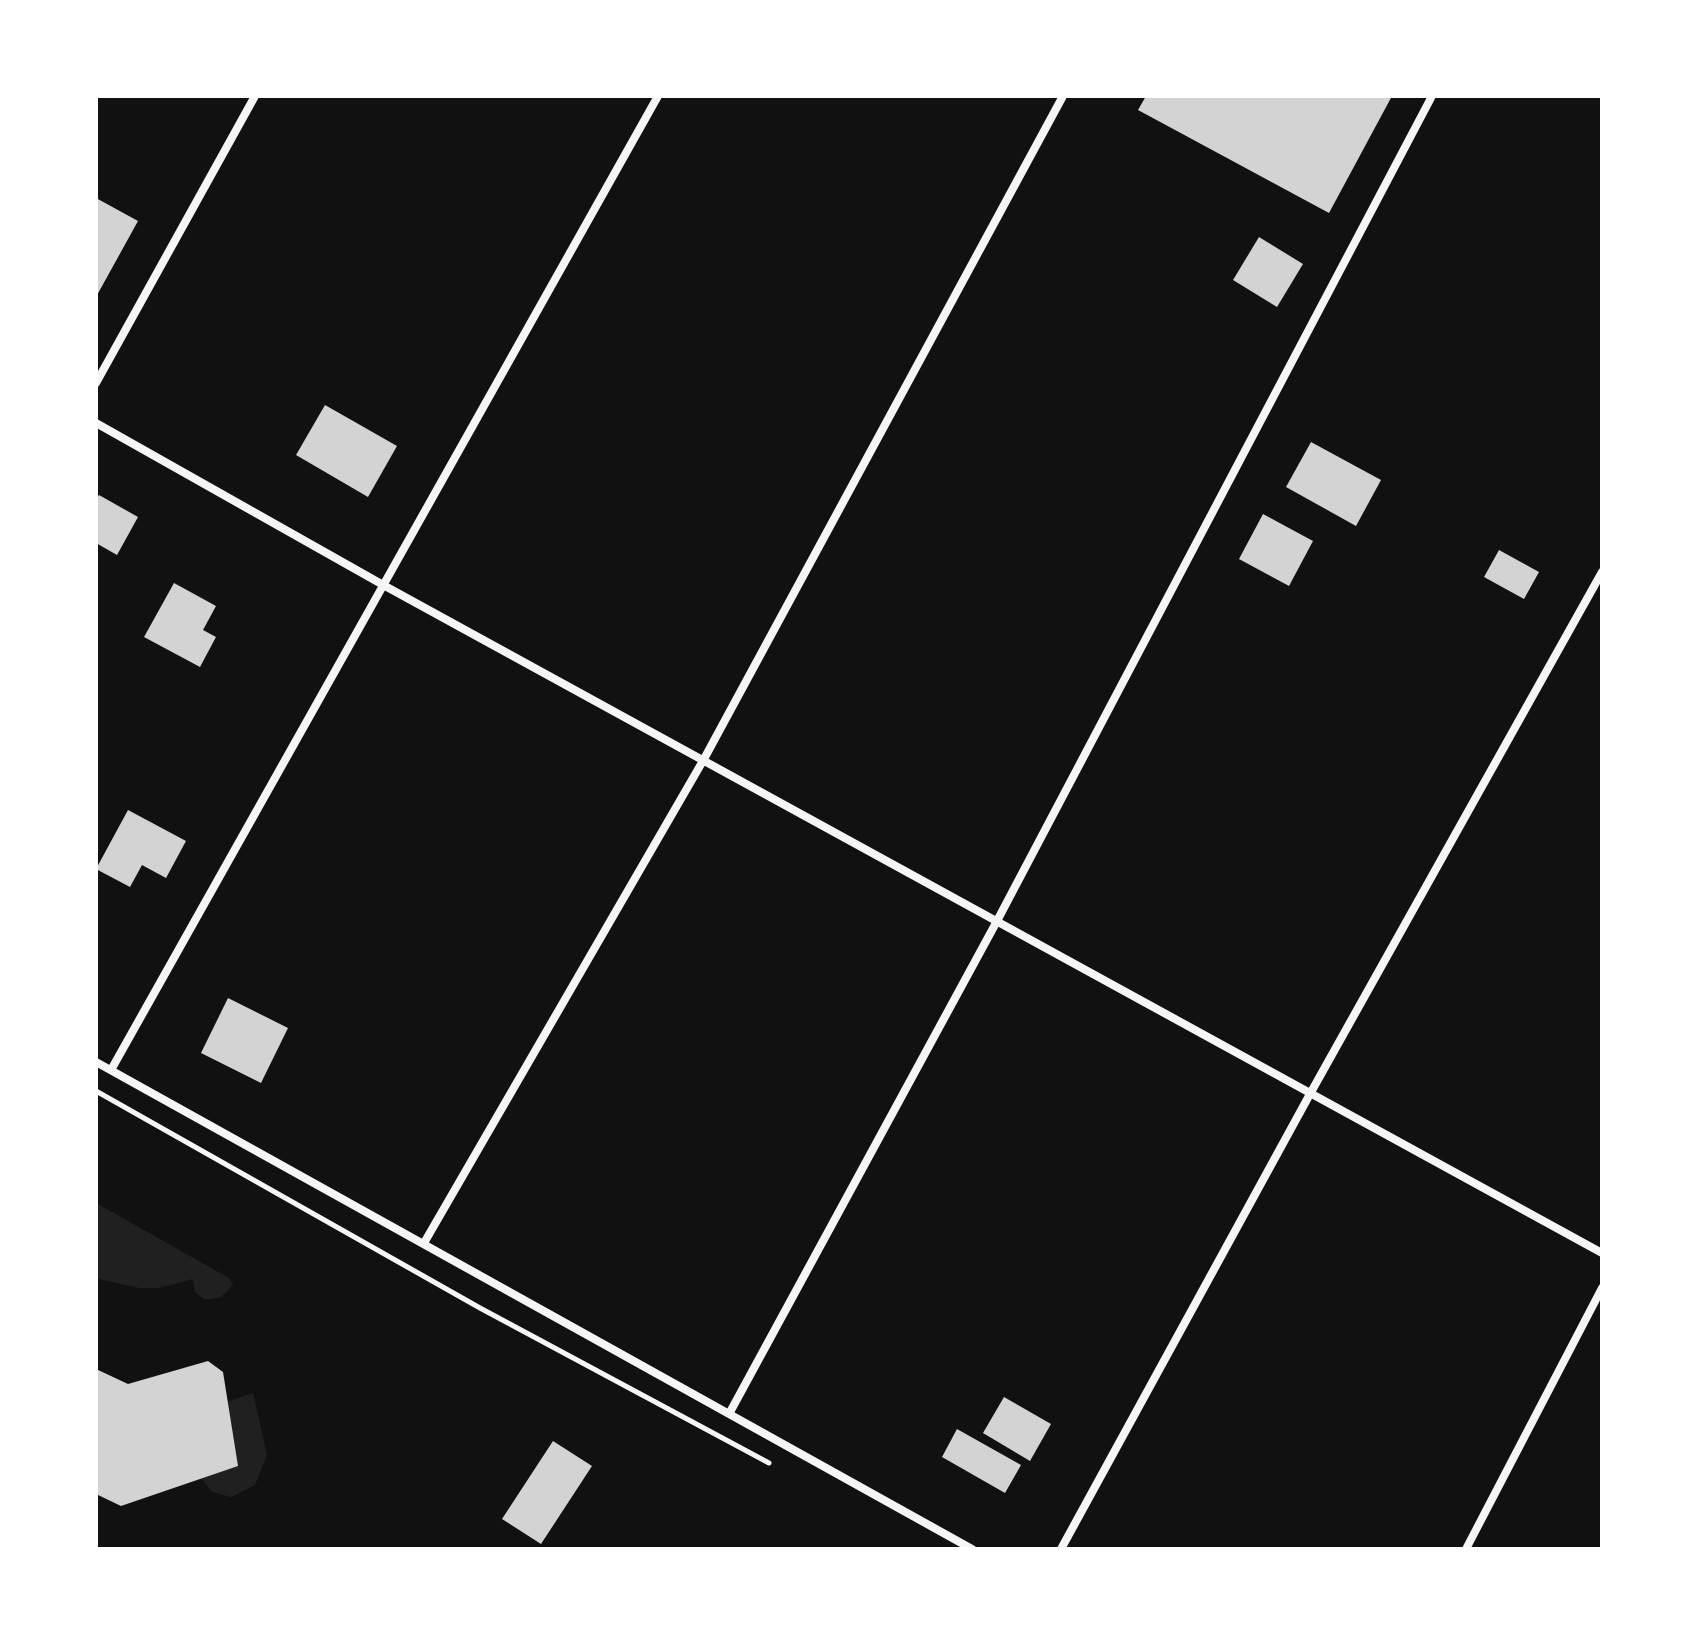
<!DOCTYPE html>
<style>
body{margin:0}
#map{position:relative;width:1698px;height:1645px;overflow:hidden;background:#111;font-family:Bitter,serif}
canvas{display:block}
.frame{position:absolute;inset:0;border:98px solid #fff;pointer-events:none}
</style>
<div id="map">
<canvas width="1698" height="1645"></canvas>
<div class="frame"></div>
</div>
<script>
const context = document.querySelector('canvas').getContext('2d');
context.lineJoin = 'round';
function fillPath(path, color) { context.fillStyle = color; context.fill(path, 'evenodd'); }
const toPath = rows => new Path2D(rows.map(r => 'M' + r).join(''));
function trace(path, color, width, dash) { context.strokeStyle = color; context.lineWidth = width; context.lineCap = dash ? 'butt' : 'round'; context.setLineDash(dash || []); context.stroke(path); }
const green = toPath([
 [96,1203,229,1278,233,1285,221,1297,212,1299,204,1299,195,1292,193,1279,159,1288,139,1288,98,1279,96,1278],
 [253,1393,267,1455,255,1485,231,1497,212,1492,201,1478,227,1402]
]);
const building = toPath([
 [1146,96,1392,96,1329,213,1138,110],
 [96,198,138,221,96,297],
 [1259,237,1303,264,1277,307,1233,280],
 [325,405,397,446,368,497,296,455],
 [1311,442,1381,480,1356,526,1286,487],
 [99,495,138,517,117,555,96,543,96,500],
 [1263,514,1313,541,1289,586,1239,559],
 [1499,550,1539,572,1524,599,1484,577],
 [174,583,216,606,203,630,216,637,200,667,144,637],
 [128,810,186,841,166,878,142,865,130,887,96,869],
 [228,998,288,1028,261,1083,201,1053],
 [208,1361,223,1372,238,1466,121,1506,96,1494,96,1369,128,1384],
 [1004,1397,1051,1424,1030,1461,983,1433],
 [957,1429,1021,1465,1005,1493,942,1457],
 [553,1441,592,1466,541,1544,502,1519]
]);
const path = toPath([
 [96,1091,480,1308,769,1463]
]);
const minor = toPath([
 [96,383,255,96],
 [96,423,385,586,1602,1253],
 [96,1062,972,1549],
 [111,1070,658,96],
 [424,1243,704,759,1063,96],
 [729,1414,997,921,1432,96],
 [1061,1549,1310,1094,1602,572],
 [1466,1549,1602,1288]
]);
fillPath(green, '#202020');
fillPath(building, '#d3d3d3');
trace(path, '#f5f5f5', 5);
trace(minor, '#f5f5f5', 8);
</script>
